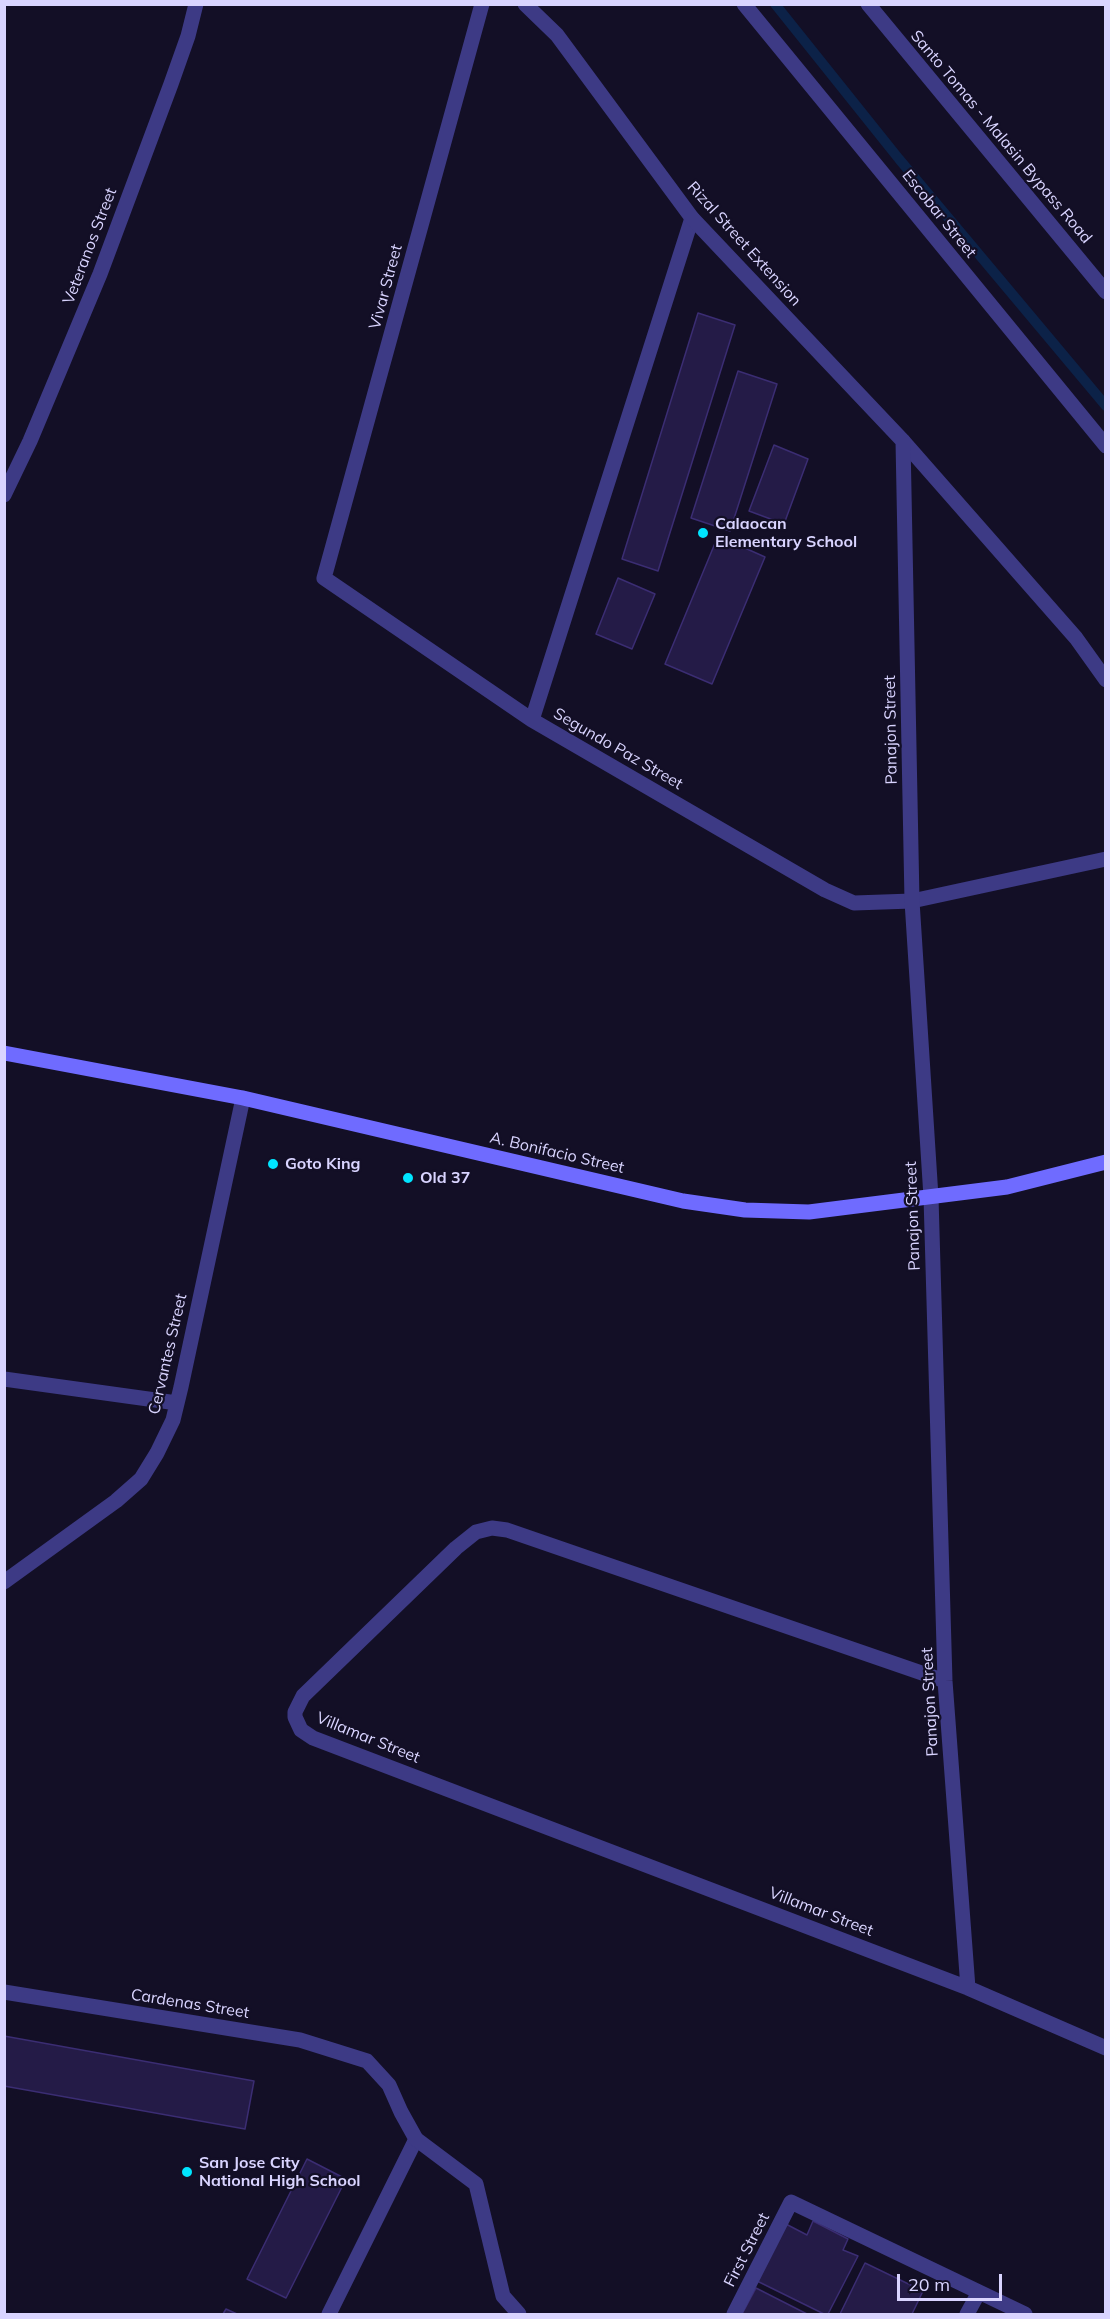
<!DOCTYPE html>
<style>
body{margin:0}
#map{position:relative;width:1110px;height:2319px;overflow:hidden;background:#130f26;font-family:Mulish,sans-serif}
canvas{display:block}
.frame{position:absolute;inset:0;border:6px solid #d9d4ff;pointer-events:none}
.scale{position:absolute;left:897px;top:2274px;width:105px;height:27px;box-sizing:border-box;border:3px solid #d9d4ff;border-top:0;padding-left:8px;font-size:18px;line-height:21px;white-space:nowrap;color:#d9d4ff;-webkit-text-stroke:4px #130f26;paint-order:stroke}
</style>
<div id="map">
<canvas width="1110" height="2319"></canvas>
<div class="frame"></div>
<div class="scale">20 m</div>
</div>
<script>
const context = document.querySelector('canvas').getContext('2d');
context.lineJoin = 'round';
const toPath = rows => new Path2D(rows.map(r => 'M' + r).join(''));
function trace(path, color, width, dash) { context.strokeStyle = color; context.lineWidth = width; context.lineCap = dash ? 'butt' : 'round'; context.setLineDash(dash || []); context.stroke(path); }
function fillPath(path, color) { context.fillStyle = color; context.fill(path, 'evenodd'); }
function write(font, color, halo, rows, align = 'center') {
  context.font = font + ' Mulish,sans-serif'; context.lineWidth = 4.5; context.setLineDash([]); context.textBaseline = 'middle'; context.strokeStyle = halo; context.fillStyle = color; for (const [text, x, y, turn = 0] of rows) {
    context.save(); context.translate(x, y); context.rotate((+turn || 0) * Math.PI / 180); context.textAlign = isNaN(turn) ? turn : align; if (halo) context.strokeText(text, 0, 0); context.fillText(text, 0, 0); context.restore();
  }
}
const stream = toPath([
 [775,4,899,159,1106,406]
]);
const building = toPath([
 [698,313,735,325,658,571,622,559,698,313],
 [738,371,777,384,730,531,691,518,738,371],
 [774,445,808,459,784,524,749,511,774,445],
 [718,536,765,557,712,684,665,664,718,536],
 [618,578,655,594,632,649,596,634,618,578],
 [4,2036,254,2081,245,2129,4,2086,4,2036],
 [307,2159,346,2179,286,2298,247,2279,307,2159],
 [813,2221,848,2239,843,2250,858,2256,828,2314,824,2314,755,2280,784,2223,807,2235,813,2221],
 [865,2263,923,2291,912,2314,840,2314,865,2263],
 [756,2288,807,2314,742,2314,756,2288],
 [226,2309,237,2314,223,2314,226,2309]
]);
const service = toPath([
 [329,2314,416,2139]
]);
const minor = toPath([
 [482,4,324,578,532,720,825,890,854,903,912,901,1106,859],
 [744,4,1106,446],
 [903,441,1076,638,1106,680],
 [4,495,30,441,100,274,171,84,188,36,196,4],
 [532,720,692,218],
 [931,1197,945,1681,968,1988],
 [4,1379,177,1403],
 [4,1582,116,1501,141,1479,157,1453,173,1420,181,1387,243,1098],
 [945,1681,507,1530,492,1528,476,1532,456,1548,303,1696,295,1712,295,1717,301,1730,313,1738,968,1988,1106,2048],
 [4,1992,300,2040,367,2061,389,2085,401,2112,416,2139,476,2184,503,2296,519,2314],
 [734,2314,791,2202,1025,2314],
 [967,2314,979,2292]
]);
const tertiary = toPath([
 [525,4,557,35,692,218,903,441,912,901,931,1197],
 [868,4,1106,292]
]);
const secondary = toPath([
 [4,1053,243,1098,683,1201,745,1210,809,1212,1007,1187,1106,1162]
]);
const markers = [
 [703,533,6,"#00e5ff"],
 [273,1164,6,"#00e5ff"],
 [408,1178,6,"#00e5ff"],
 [187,2172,6,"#00e5ff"]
];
const streetNames = [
 ["Santo Tomas - Malasin Bypass Road",1001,137,50],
 ["Escobar Street",939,214,51],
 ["Rizal Street Extension",744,244,48],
 ["Veteranos Street",90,246,-69],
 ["Vivar Street",386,287,-75],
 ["Panajon Street",891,730,-91],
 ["Segundo Paz Street",618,749,30],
 ["A. Bonifacio Street",557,1153,13],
 ["Panajon Street",913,1216,-92],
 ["Cervantes Street",168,1354,-77],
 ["Panajon Street",930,1702,-93],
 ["Villamar Street",368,1738,22],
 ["Villamar Street",821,1912,21],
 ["Cardenas Street",190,2004,9],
 ["First Street",747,2250,-63]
];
const poiNames = [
 ["Calaocan",715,524],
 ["Elementary School",715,542],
 ["Goto King",285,1164],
 ["Old 37",420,1178],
 ["San Jose City",199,2163],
 ["National High School",199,2181]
];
trace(stream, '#0c2248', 10);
fillPath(building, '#241b47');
trace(building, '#3b2d73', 1.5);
trace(service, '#3d3a85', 15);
trace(minor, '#3d3a85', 15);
trace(tertiary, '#3d3a85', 15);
trace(secondary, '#6f6bff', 15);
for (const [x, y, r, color] of markers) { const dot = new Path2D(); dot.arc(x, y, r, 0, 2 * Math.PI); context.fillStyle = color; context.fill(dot); trace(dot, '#130f26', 2); }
write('16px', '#d9d4ff', '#130f26', streetNames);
write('bold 16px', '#d9d4ff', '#130f26', poiNames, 'left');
</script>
